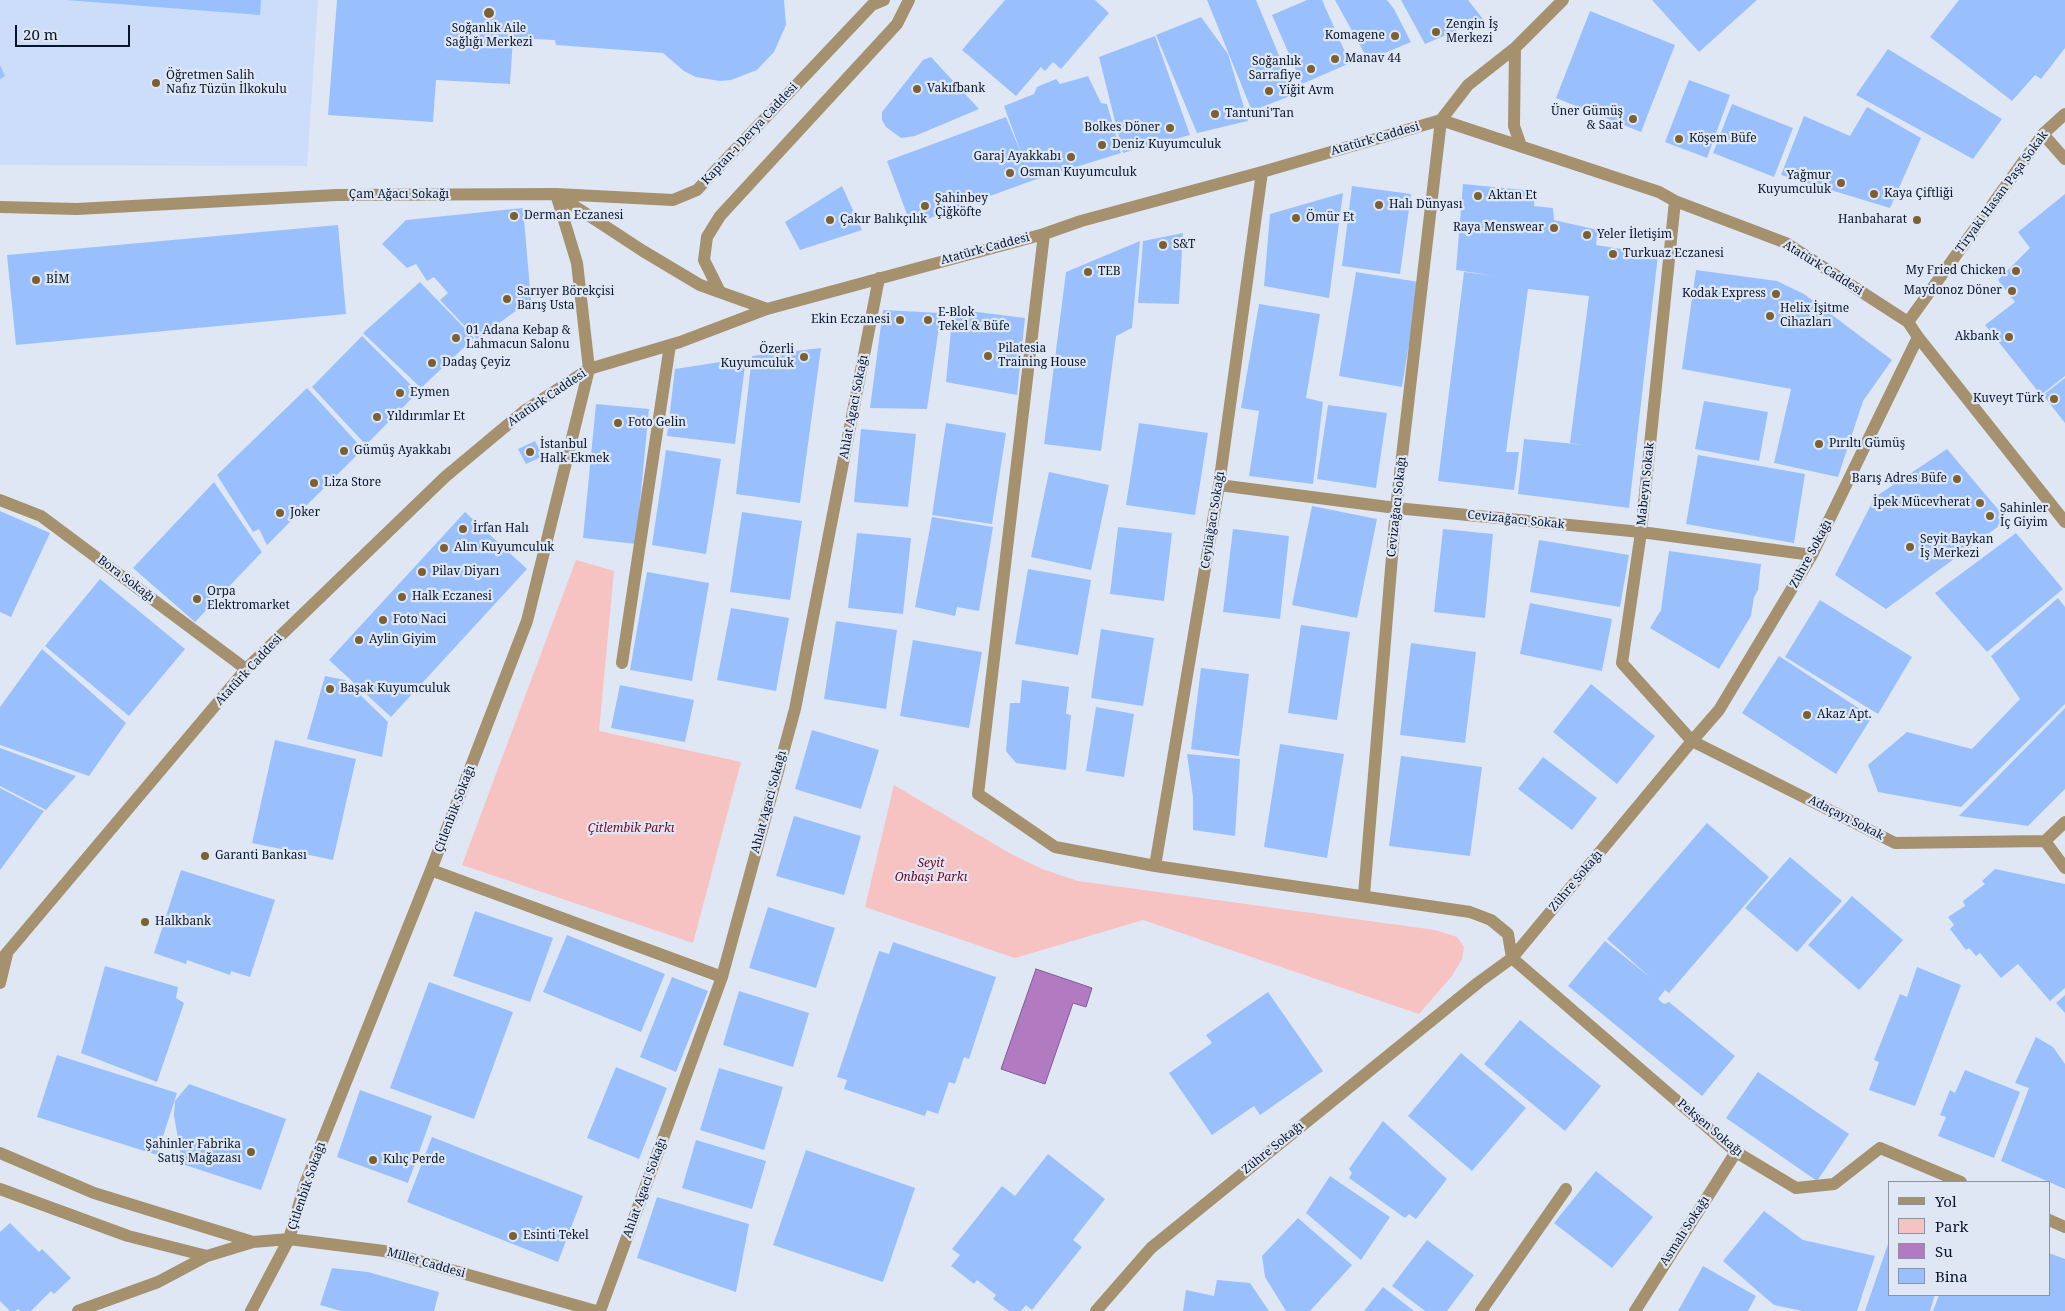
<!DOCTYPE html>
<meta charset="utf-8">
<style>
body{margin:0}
#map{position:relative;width:2065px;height:1311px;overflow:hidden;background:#dfe7f4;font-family:"Noto Serif",serif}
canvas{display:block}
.legend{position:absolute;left:1888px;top:1181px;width:162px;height:115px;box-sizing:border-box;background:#dfe7f4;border:1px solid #8993a4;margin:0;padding:6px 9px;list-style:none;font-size:15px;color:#08162c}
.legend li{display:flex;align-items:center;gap:10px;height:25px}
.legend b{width:25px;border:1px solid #8993a4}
.scale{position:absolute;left:15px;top:25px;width:115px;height:22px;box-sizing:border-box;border:2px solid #08162c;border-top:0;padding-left:6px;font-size:15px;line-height:18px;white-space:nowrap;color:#08162c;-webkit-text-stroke:4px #dfe7f4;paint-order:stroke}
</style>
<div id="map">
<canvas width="2065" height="1311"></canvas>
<ul class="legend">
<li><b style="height:6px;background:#a6916f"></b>Yol</li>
<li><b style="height:14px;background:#f7c2c2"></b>Park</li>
<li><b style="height:14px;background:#b27ac1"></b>Su</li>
<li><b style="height:14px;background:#99c0fd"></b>Bina</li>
</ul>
<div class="scale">20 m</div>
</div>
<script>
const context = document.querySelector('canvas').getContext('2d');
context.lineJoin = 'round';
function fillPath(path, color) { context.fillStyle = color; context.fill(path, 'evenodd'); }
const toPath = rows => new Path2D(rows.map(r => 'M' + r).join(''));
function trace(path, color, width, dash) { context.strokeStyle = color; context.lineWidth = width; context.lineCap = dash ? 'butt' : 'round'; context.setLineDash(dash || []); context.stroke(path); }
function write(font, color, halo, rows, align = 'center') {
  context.font = font + ' "Noto Serif",serif'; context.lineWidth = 4.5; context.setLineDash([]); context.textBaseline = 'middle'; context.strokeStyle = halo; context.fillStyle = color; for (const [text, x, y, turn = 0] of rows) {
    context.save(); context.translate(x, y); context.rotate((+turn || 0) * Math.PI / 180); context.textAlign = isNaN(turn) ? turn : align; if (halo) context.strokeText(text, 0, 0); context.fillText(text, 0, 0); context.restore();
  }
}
const built = toPath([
 [0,0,318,0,307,166,0,165]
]);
const green = toPath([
 [576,560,614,571,599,731,741,762,693,943,462,865],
 [894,785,1011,854,1042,869,1078,881,1435,930,1457,937,1464,947,1462,959,1452,976,1419,1014,1143,920,1015,958,865,907]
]);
const water = toPath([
 [1036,969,1092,988,1086,1007,1073,1003,1045,1084,1001,1069,1036,969]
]);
const building = toPath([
 [66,0,261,0,260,15],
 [337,0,784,0,786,25,774,52,757,70,731,80,720,81,696,77,684,71,663,53,556,45,555,40,513,38,510,84,436,80,433,122,328,115],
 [1005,0,1095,0,1109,13,1061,69,1053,62,1045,71,1041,67,1016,96,962,50],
 [1207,0,1256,0,1295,94,1252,111],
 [1307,0,1322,0,1350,63,1302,84,1272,15],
 [1335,0,1387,0,1394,9,1411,42,1368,60],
 [1401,0,1468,0,1483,19,1425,44],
 [1652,0,1757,0,1699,52],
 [1959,0,2065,0,2065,48,2041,79,2035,75,2012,101,1930,37],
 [1590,11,1675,45,1641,132,1556,98],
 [1201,17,1228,54,1248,121,1197,133,1156,35],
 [1155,36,1190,135,1123,153,1099,57],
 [1888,49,2002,119,1973,159,1856,95],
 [931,57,979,109,915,136,901,138,886,127,882,120,882,112,923,60],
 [0,65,5,76,0,79],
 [1088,76,1101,103,1107,104,1121,153,1031,181,911,225,887,161,1006,117,1022,155,1004,106,1034,94,1037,87,1056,79,1060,84],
 [1689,80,1730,95,1707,158,1665,142],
 [1732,104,1793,128,1774,177,1713,153],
 [1867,107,1921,138,1890,208,1781,175,1804,116,1850,136],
 [1463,184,1535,191,1534,206,1553,208,1554,220,1598,230,1596,245,1658,255,1629,508,1518,494,1524,439,1586,445,1570,443,1589,296,1528,289,1506,452,1519,452,1514,490,1438,481,1464,272,1496,276,1456,270],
 [842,186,862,230,800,250,785,222],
 [1352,186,1411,194,1400,274,1342,266],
 [1343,193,1329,298,1264,286,1270,214],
 [2065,194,2065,376,2041,395,1985,325,2015,302,1998,280,2030,248,2018,232],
 [523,208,531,300,477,339,440,300,448,293,434,277,427,281,416,264,407,268,382,244,406,220],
 [338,225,346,314,16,345,7,255],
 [1183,233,1179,304,1138,303,1143,241],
 [1140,241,1132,328,1116,336,1101,451,1044,444,1066,272],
 [1696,270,1777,281,1804,294,1892,360,1863,401,1838,477,1774,463,1791,389,1682,369],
 [1356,272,1419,282,1402,387,1339,376],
 [420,282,474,338,421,388,363,333],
 [1259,304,1320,314,1306,398,1323,402,1313,484,1249,476,1259,411,1241,408],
 [953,309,1025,318,1017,395,946,382],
 [883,310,941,313,927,409,870,408],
 [362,336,418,392,366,445,312,387],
 [821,348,800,503,736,494,752,356],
 [746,358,735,444,667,436,675,369],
 [2065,378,2065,423,2043,395],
 [307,388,363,449,267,545,259,529,253,532,217,475],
 [1704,401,1768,412,1759,461,1695,449],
 [596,404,649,409,636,544,583,538],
 [1328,405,1387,413,1376,488,1317,479],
 [946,423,1006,433,992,524,932,515],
 [1139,423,1208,433,1195,515,1126,505],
 [861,429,916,434,908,507,854,502],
 [535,441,543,456,526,464,518,449],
 [1947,449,2007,520,1886,609,1835,575,1875,497],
 [666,450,721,459,706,554,652,545],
 [1698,455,1805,474,1794,543,1686,524],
 [1049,472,1109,485,1091,570,1031,557],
 [214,482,262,552,195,622,133,568],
 [1312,506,1377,519,1357,618,1292,605],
 [0,511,50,533,11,617,0,612],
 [465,512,527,569,391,717,329,660],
 [742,512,802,521,790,600,730,592],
 [932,517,993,527,979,611,957,607,955,616,915,607],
 [1118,527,1172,533,1164,601,1110,594],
 [1233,529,1289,536,1280,619,1223,612],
 [1443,529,1493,534,1485,618,1434,612],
 [857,533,911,538,903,614,848,608],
 [2016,533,2063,589,1987,652,1935,593],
 [1539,540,1629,555,1620,607,1530,592],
 [1669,551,1761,564,1758,590,1754,597,1751,616,1719,669,1650,628,1661,610],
 [1028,569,1091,580,1078,655,1015,644],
 [647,572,709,583,692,681,630,670],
 [100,579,185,649,129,716,45,646],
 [2058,598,2065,607,2065,704,1961,807,1878,792,1868,765,1907,732,1972,749,2020,699,1991,656],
 [1820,600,1912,657,1878,714,1785,657],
 [1530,603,1612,619,1602,671,1520,654],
 [731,608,789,618,776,691,717,680],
 [836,621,897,630,886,709,824,699],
 [1301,625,1350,632,1337,720,1288,713],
 [1101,629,1154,638,1143,706,1091,698],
 [913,640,982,652,969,728,900,716],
 [1411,643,1476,652,1465,743,1400,735],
 [42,649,126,723,89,776,0,745,0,707],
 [1779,656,1872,717,1836,774,1742,713],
 [1201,668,1249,674,1239,756,1191,749],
 [325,676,345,680,388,722,382,757,307,739],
 [1022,680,1069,687,1066,714,1071,715,1066,770,1016,763,1006,751,1010,703,1020,703],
 [1591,684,1655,736,1617,784,1553,732],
 [620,685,694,700,685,742,611,728],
 [1096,707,1134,714,1124,777,1086,771],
 [2065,708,2065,789,2028,826,1959,816],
 [812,730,879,750,861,809,795,789],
 [275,740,356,759,333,860,252,843],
 [1280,744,1344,754,1327,858,1264,847],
 [0,748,76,776,46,810,0,786],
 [1187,754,1240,759,1235,836,1193,830,1193,797],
 [1401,756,1482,767,1470,856,1389,846],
 [1543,757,1597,798,1572,830,1518,789],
 [0,788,44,811,0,870],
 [794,816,861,836,844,895,776,876],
 [1707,823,1769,877,1669,993,1665,990,1658,999,1664,1004,1669,1002,1735,1056,1702,1096,1568,986,1605,941,1651,978,1607,939],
 [1790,857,1842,901,1797,952,1745,908],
 [1995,869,2065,884,2065,988,2050,1001,2018,964,2001,978,1980,953,1976,956,1969,948,1966,950,1950,929,1954,925,1948,917,1965,906,1963,901,1985,884,1982,881],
 [181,870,275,900,250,977,231,971,230,975,187,960,186,964,154,953],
 [1852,896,1903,940,1859,990,1808,945],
 [768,907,835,928,816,988,749,968],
 [475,911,553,938,530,1002,453,976],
 [567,935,665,974,641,1032,543,992],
 [893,942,996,977,969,1059,964,1057,955,1084,949,1082,938,1114,927,1110,925,1116,844,1089,847,1080,837,1077,879,951,889,954],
 [105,966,178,987,176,998,184,1003,157,1082,81,1053],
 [1917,967,1961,985,1915,1106,1869,1090,1879,1062,1874,1060,1900,994,1907,997],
 [672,977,708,991,676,1072,640,1057],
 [429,982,513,1012,474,1119,390,1088],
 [739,991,809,1013,793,1067,723,1045],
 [1268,992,1323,1071,1260,1115,1254,1106,1212,1135,1169,1073,1212,1043,1206,1035],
 [2065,995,2065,1013,2056,1003],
 [1520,1020,1601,1086,1565,1131,1484,1064],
 [2036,1037,2053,1047,2065,1064,2065,1189,2001,1161,2029,1088,2015,1083],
 [1461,1053,1526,1108,1472,1171,1408,1116],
 [57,1055,177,1093,157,1155,37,1117],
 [616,1067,667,1088,639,1159,587,1138],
 [719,1068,783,1087,764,1150,700,1130],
 [1965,1070,2020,1092,1994,1158,1938,1136,1946,1117,1940,1115,1950,1090,1955,1093],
 [1758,1072,1849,1134,1817,1181,1726,1118],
 [189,1084,286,1119,261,1190,182,1164,174,1115,175,1101],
 [360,1090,432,1116,408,1183,337,1157],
 [1383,1121,1447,1179,1416,1219,1409,1214,1405,1218,1349,1178,1352,1173,1349,1169],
 [432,1137,583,1196,558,1262,407,1202],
 [696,1140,766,1161,752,1209,682,1188],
 [806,1150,915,1188,883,1282,773,1245],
 [1048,1154,1105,1199,1073,1240,1082,1247,1032,1310,1026,1305,1021,1311,1009,1311,993,1299,996,1295,977,1280,974,1284,951,1266,960,1255,952,1249,1002,1186,1015,1196],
 [1596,1171,1653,1217,1612,1268,1554,1223],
 [1330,1176,1390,1217,1361,1260,1306,1213],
 [657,1197,749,1224,736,1292,637,1258],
 [1764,1211,1803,1240,1875,1256,1857,1311,1802,1311,1774,1305,1723,1261],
 [1298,1218,1352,1265,1310,1311,1286,1311,1265,1277,1262,1256],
 [10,1223,39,1252,42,1249,71,1278,54,1294,51,1291,31,1311,20,1311,18,1309,16,1311,10,1311,0,1301,0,1232],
 [1427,1240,1474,1275,1447,1311,1425,1311,1392,1286],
 [1888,1244,1889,1295,1935,1295,1930,1311,1865,1311],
 [2049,1253,2065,1259,2065,1311,1933,1311,1939,1295,2049,1295],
 [1703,1266,1756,1296,1748,1311,1678,1311],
 [332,1268,368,1272,439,1292,434,1311,341,1311,320,1305],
 [1217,1280,1250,1283,1269,1311,1183,1311,1186,1290,1214,1296],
 [1383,1287,1414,1311,1364,1311]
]);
const minor = toPath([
 [1515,48,1514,126,1521,146],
 [1441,120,1468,85,1515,48,1563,0],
 [2043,134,2065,159],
 [556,194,643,251,700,285,767,309],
 [1675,201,1641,532,1622,663,1692,741,1895,843,2045,841,2065,822],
 [0,207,77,209,336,195,556,194,673,200,697,190,872,5,884,0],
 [1044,234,978,794,1055,847,1155,866,1470,912,1491,920,1508,934,1512,958,1736,1152,1796,1188,1834,1184,1880,1148,1961,1182],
 [720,292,704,260,707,237,720,216,897,24,909,0],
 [1908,322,2043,134,2065,114],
 [1219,485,1396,508,1641,532,1812,555],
 [0,500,41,516,246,669],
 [622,663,670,345],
 [2045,841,2065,868],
 [1155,866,1219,485,1262,172],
 [431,870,722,977],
 [1364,895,1396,508,1441,120],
 [0,961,246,669,445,477,524,411,589,369,680,342,767,309,1044,234,1081,221,1262,172,1441,120,1659,192,1675,201,1786,243,1908,322,1918,337,2065,522],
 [0,983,7,954],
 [0,1153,94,1193,253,1242],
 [0,1189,128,1236,207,1256,253,1242,289,1239,384,1251,596,1311],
 [2049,1220,2065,1227],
 [78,1311,158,1282,207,1256],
 [251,1311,289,1239,305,1184,431,870,527,621,589,369,577,263,556,194],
 [600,1311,722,977,795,709,879,278],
 [1096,1311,1151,1248,1479,982,1512,958,1692,741,1719,710,1812,555,1918,337],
 [1481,1311,1566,1189],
 [1635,1311,1736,1152]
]);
const markers = [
 [489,13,6,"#7b6032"],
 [1436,32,5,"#7b6032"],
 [1395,36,5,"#7b6032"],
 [1335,59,5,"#7b6032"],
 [1311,69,5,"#7b6032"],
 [156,83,5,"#7b6032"],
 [917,89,5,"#7b6032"],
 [1269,91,5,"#7b6032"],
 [1215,114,5,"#7b6032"],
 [1633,119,5,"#7b6032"],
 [1170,128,5,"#7b6032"],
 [1679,139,5,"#7b6032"],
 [1102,145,5,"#7b6032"],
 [1071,157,5,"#7b6032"],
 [1010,173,5,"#7b6032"],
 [1841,183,5,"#7b6032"],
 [1874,194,5,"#7b6032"],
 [1478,196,5,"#7b6032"],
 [1379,205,5,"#7b6032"],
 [925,206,5,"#7b6032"],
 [514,216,5,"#7b6032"],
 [1296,218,5,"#7b6032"],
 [830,220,5,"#7b6032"],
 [1917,220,5,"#7b6032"],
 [1554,228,5,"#7b6032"],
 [1587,235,5,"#7b6032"],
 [1163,245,5,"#7b6032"],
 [1613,254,5,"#7b6032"],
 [2016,271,5,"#7b6032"],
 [1088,272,5,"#7b6032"],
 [36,280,5,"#7b6032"],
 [2012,291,5,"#7b6032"],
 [1776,294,5,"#7b6032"],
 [507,299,5,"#7b6032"],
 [1770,316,5,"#7b6032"],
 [900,320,5,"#7b6032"],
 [928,320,5,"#7b6032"],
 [2009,337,5,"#7b6032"],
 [456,338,5,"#7b6032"],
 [988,356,5,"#7b6032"],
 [804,357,5,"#7b6032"],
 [432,363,5,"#7b6032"],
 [400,393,5,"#7b6032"],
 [2054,399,5,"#7b6032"],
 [377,417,5,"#7b6032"],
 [618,423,5,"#7b6032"],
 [1819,444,5,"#7b6032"],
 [344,451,5,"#7b6032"],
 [530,452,5,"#7b6032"],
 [1957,479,5,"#7b6032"],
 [314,483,5,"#7b6032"],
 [1980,503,5,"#7b6032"],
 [280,513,5,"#7b6032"],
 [1990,516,5,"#7b6032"],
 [463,529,5,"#7b6032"],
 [1910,547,5,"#7b6032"],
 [444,548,5,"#7b6032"],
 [422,572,5,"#7b6032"],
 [402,597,5,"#7b6032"],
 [197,599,5,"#7b6032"],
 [383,620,5,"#7b6032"],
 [359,640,5,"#7b6032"],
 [330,689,5,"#7b6032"],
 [1807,715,5,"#7b6032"],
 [205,856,5,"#7b6032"],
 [145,922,5,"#7b6032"],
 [251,1152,5,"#7b6032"],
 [373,1160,5,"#7b6032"],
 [513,1236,5,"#7b6032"]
];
const poiNames = [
 ["Zengin İş",1446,25],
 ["Merkezi",1446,39],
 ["Soğanlık Aile",489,29,"center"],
 ["Sağlığı Merkezi",489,43,"center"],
 ["Komagene",1385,36,"right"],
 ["Manav 44",1345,59],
 ["Soğanlık",1301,62,"right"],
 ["Sarrafiye",1301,76,"right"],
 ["Öğretmen Salih",166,76],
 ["Nafız Tüzün İlkokulu",166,90],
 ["Vakıfbank",927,89],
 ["Yiğit Avm",1279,91],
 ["Üner Gümüş",1623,112,"right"],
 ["& Saat",1623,126,"right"],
 ["Tantuni'Tan",1225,114],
 ["Bolkes Döner",1160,128,"right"],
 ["Köşem Büfe",1689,139],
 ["Deniz Kuyumculuk",1112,145],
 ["Garaj Ayakkabı",1061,157,"right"],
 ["Osman Kuyumculuk",1020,173],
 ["Yağmur",1831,176,"right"],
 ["Kuyumculuk",1831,190,"right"],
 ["Kaya Çiftliği",1884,194],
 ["Aktan Et",1488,196],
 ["Şahinbey",935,199],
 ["Çiğköfte",935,213],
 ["Halı Dünyası",1389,205],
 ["Derman Eczanesi",524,216],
 ["Ömür Et",1306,218],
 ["Çakır Balıkçılık",840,220],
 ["Hanbaharat",1907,220,"right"],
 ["Raya Menswear",1544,228,"right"],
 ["Yeler İletişim",1597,235],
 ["S&T",1173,245],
 ["Turkuaz Eczanesi",1623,254],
 ["My Fried Chicken",2006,271,"right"],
 ["TEB",1098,272],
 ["BİM",46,280],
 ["Maydonoz Döner",2002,291,"right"],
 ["Sarıyer Börekçisi",517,292],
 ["Barış Usta",517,306],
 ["Kodak Express",1766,294,"right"],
 ["Helix İşitme",1780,309],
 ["Cihazları",1780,323],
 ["E-Blok",938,313],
 ["Tekel & Büfe",938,327],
 ["Ekin Eczanesi",890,320,"right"],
 ["01 Adana Kebap &",466,331],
 ["Lahmacun Salonu",466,345],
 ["Akbank",1999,337,"right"],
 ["Pilatesia",998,349],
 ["Training House",998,363],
 ["Özerli",794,350,"right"],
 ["Kuyumculuk",794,364,"right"],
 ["Dadaş Çeyiz",442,363],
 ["Eymen",410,393],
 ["Kuveyt Türk",2044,399,"right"],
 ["Yıldırımlar Et",387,417],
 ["Foto Gelin",628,423],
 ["Pırıltı Gümüş",1829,444],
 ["İstanbul",540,445],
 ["Halk Ekmek",540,459],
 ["Gümüş Ayakkabı",354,451],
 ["Barış Adres Büfe",1947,479,"right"],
 ["Liza Store",324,483],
 ["İpek Mücevherat",1970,503,"right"],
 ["Şahinler",2000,509],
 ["İç Giyim",2000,523],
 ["Joker",290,513],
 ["İrfan Halı",473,529],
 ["Seyit Baykan",1920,540],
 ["İş Merkezi",1920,554],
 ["Alın Kuyumculuk",454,548],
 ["Pilav Diyarı",432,572],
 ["Orpa",207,592],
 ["Elektromarket",207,606],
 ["Halk Eczanesi",412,597],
 ["Foto Naci",393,620],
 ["Aylin Giyim",369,640],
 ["Başak Kuyumculuk",340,689],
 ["Akaz Apt.",1817,715],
 ["Garanti Bankası",215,856],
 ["Halkbank",155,922],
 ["Şahinler Fabrika",241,1145,"right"],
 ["Satış Mağazası",241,1159,"right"],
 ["Kılıç Perde",383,1160],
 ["Esinti Tekel",523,1236]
];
const streetNames = [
 ["Kaptan-ı Derya Caddesi",750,134,-47],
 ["Atatürk Caddesi",1375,139,-16],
 ["Tiryaki Hasan Paşa Sokak",2002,192,-54],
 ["Çam Ağacı Sokağı",399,195],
 ["Atatürk Caddesi",985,249,-15],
 ["Atatürk Caddesi",1823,268,32],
 ["Atatürk Caddesi",547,398,-34],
 ["Ahlat Agaci Sokağı",854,407,-79],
 ["Mabeyn Sokak",1646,484,-84],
 ["Cevizağacı Sokağı",1397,507,-84],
 ["Ceyilağacı Sokağı",1213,520,-81],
 ["Cevizağacı Sokak",1516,520,6],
 ["Zühre Sokağı",1811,554,-62],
 ["Bora Sokağı",126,579,37],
 ["Atatürk Caddesi",249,670,-47],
 ["Ahlat Agaci Sokağı",769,802,-75],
 ["Çitlenbik Sokağı",455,809,-69],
 ["Adaçayı Sokak",1846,818,27],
 ["Zühre Sokağı",1576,881,-50],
 ["Pekşen Sokağı",1710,1128,40],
 ["Zühre Sokağı",1273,1148,-39],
 ["Çitlenbik Sokağı",307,1186,-71],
 ["Ahlat Agaci Sokağı",645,1188,-70],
 ["Asmalı Sokağı",1685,1231,-57],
 ["Millet Caddesi",426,1263,16]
];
const parkNames = [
 ["Çitlembik Parkı",631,829],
 ["Seyit",931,864],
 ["Onbaşı Parkı",931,878]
];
fillPath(built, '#cbddf9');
fillPath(green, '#f7c2c2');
fillPath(water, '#b27ac1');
trace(water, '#7f5c94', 1);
fillPath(building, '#99c0fd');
trace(minor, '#a6916f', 12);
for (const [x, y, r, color] of markers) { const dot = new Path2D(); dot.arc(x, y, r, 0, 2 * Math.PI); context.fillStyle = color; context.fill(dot); trace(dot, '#dfe7f4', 2); }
write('12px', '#08162c', '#dfe7f4', poiNames, 'left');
write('12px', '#08162c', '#dfe7f4', streetNames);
write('italic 12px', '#7c001e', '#dfe7f4', parkNames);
</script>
